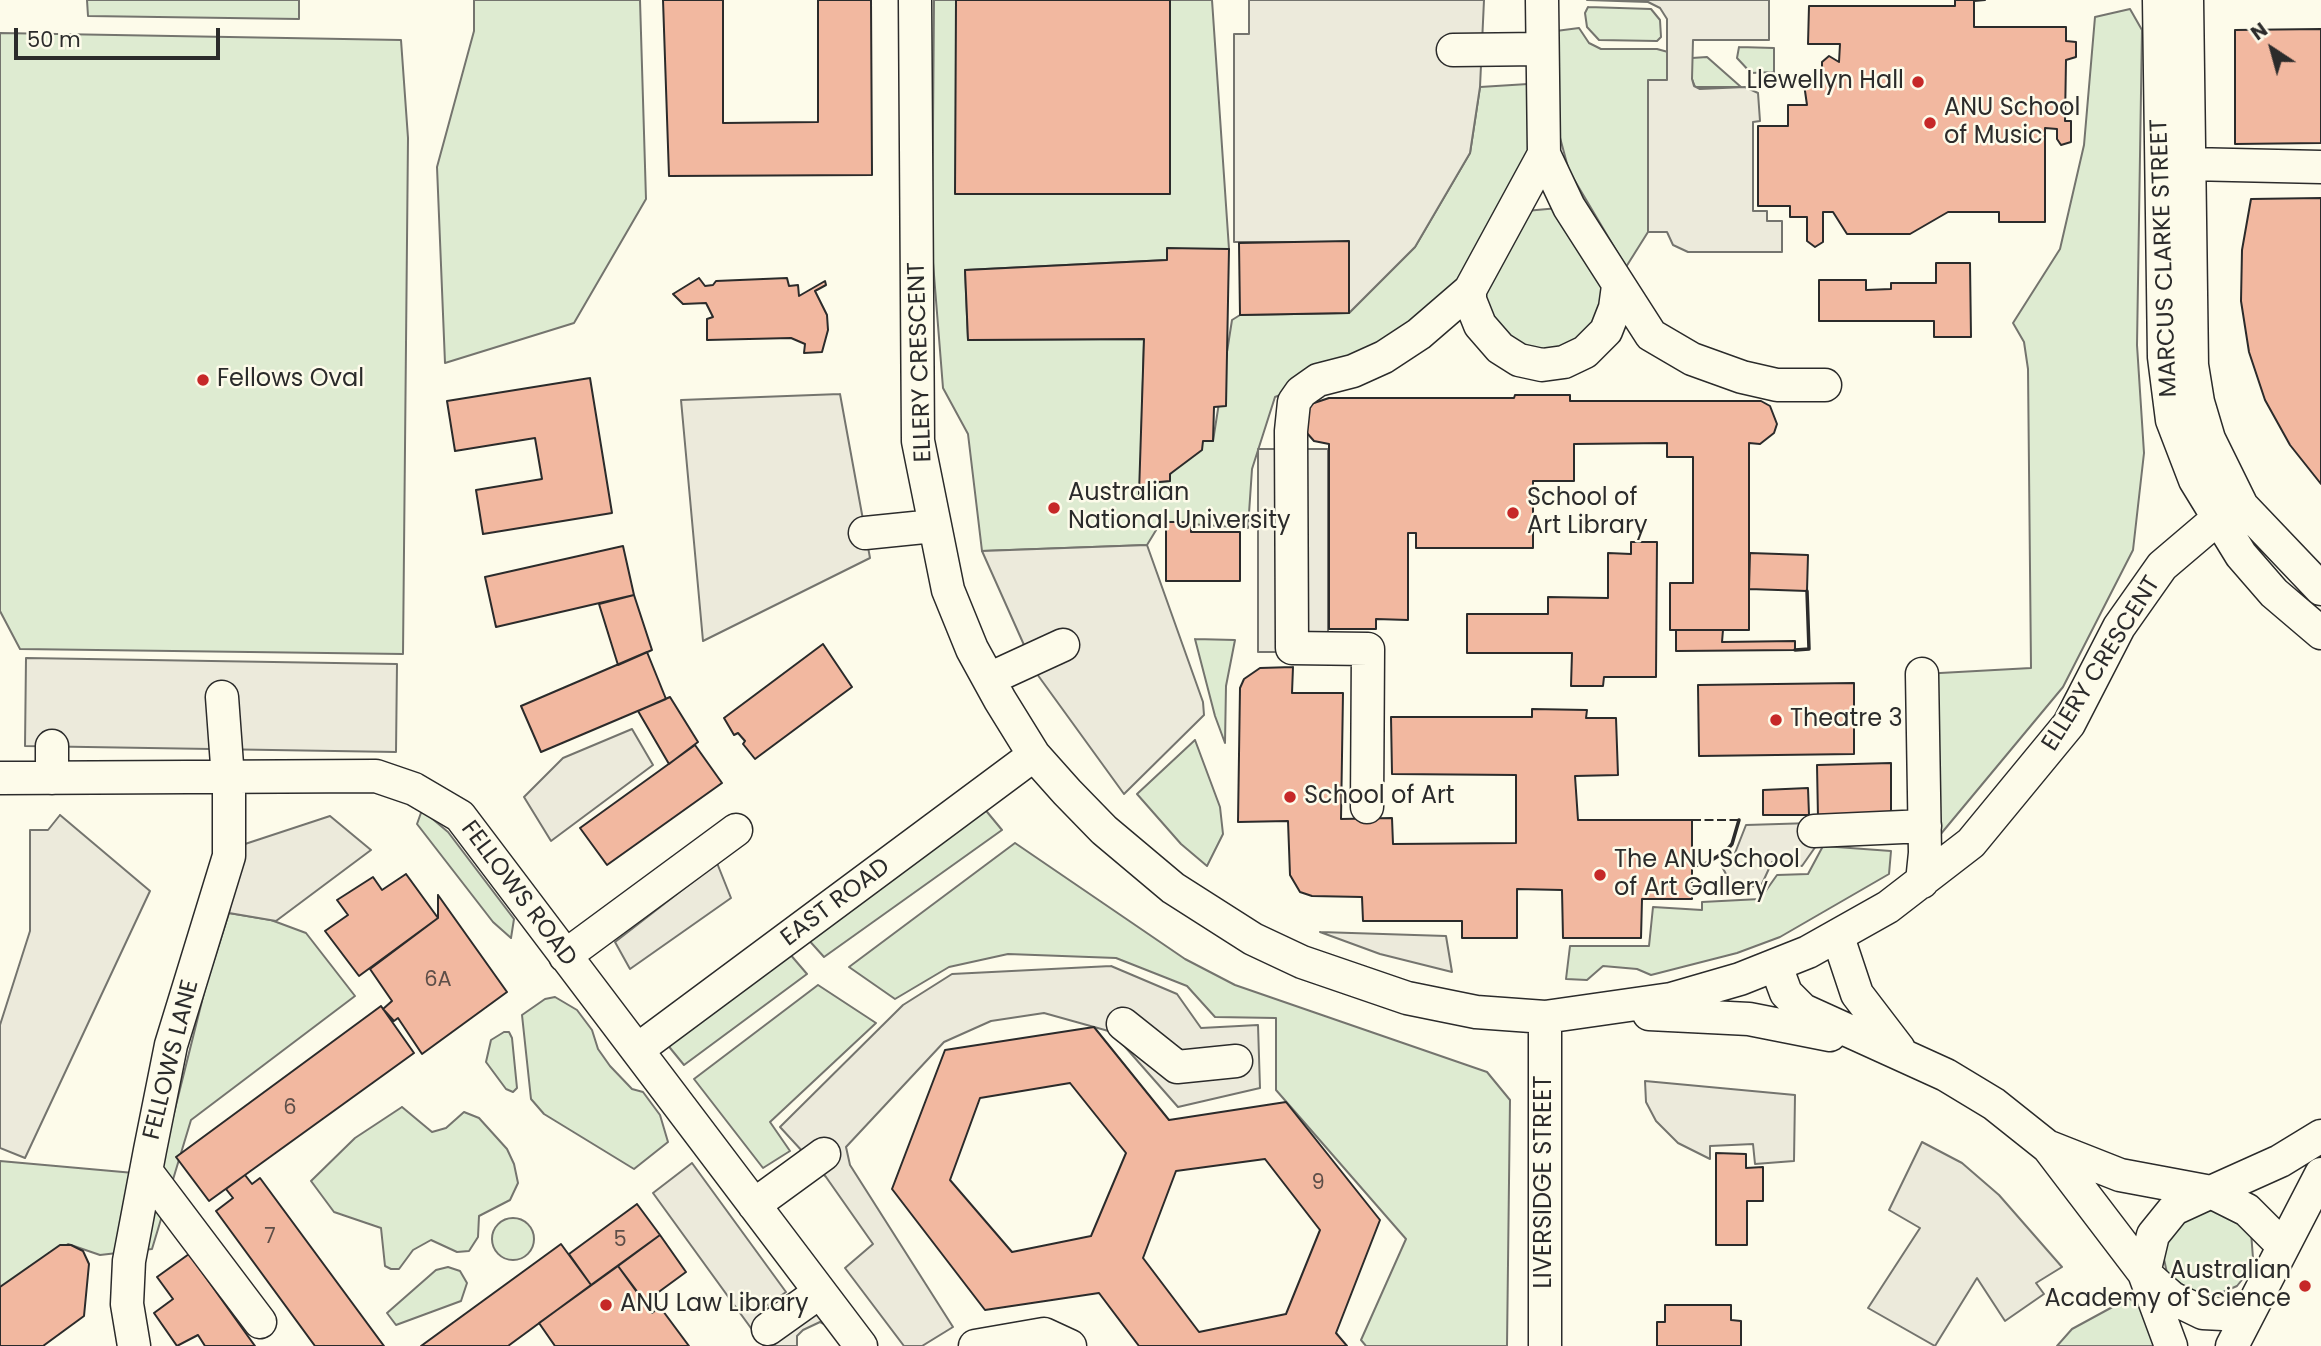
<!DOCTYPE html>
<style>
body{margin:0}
#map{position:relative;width:2321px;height:1346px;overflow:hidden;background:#fdfbea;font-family:Poppins,sans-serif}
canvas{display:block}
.north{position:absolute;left:2237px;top:14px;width:70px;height:70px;-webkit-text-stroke:5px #fdfbea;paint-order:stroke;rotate:324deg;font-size:19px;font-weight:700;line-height:28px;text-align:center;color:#2b2b2b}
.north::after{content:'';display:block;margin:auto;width:24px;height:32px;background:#2b2b2b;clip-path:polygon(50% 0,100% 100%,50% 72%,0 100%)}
.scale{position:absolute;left:14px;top:28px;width:206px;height:32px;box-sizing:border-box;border:4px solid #2b2b2b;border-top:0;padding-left:9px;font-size:21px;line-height:24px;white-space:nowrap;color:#2b2b2b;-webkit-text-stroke:5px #fdfbea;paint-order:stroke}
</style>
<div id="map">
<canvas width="2321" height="1346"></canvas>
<div class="north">N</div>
<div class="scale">50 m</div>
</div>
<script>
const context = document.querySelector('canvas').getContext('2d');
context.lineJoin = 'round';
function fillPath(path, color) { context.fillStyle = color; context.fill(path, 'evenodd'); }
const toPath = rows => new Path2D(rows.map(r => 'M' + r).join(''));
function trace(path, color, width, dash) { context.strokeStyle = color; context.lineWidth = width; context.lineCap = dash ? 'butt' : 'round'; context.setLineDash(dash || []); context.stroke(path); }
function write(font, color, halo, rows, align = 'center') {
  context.font = font + ' Poppins,sans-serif'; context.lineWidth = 5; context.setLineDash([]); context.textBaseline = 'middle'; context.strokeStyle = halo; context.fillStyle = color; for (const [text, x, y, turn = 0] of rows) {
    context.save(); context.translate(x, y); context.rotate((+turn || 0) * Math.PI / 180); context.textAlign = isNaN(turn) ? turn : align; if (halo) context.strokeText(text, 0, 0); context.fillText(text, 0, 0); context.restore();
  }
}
const green = toPath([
 [87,0,299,0,299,19,88,16,87,0],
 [474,0,640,0,646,199,574,323,445,363,437,167,474,31,474,0],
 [934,0,956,0,956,194,1170,193,1170,0,1212,0,1229,249,1167,249,1167,260,965,270,968,340,1144,339,1140,494,1159,482,1170,481,1170,474,1203,441,1213,441,1232,320,1240,315,1349,313,1415,247,1470,153,1480,87,1544,83,1515,212,1569,207,1618,286,1611,319,1542,365,1470,300,1318,380,1275,397,1252,469,1248,528,1161,522,1147,545,982,551,968,434,943,388,932,250,934,0],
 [1588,7,1651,9,1660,20,1661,37,1657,41,1599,40,1587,27,1585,13,1588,7],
 [2130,9,2142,30,2137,345,2144,453,2133,550,2063,687,1925,853,1922,674,2031,668,2028,369,2024,342,2013,323,2060,249,2084,145,2095,17,2130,9],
 [1579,28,1589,43,1601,49,1657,49,1668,52,1667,80,1648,81,1648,232,1626,267,1569,171,1559,134,1556,31,1579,28],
 [0,33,401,40,408,138,403,654,20,649,0,611,0,33],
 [1739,47,1774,48,1774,72,1751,73,1737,58,1739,47],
 [1707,57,1741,87,1695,87,1692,79,1692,58,1707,57],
 [1195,639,1235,640,1226,686,1225,743,1215,716,1195,639],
 [1195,740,1220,807,1223,834,1207,866,1181,844,1137,794,1195,740],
 [983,807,1002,830,824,957,806,937,983,807],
 [422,810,448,832,514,919,511,938,493,922,417,824,422,810],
 [1015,843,1185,959,1235,985,1487,1072,1510,1100,1507,1346,1366,1346,1361,1340,1406,1239,1276,1090,1276,1018,1215,1017,1187,986,1116,958,1008,954,949,967,895,999,849,967,1015,843],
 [1823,846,1891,851,1889,874,1780,937,1737,953,1651,975,1637,969,1603,966,1587,980,1566,979,1570,946,1649,946,1653,907,1702,910,1702,902,1760,899,1777,875,1808,874,1823,846],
 [229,913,271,920,306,933,355,996,191,1120,152,1249,100,1255,68,1244,0,1288,0,1161,134,1173,169,1133,206,985,229,913],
 [789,953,807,974,684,1065,666,1043,789,953],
 [818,985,876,1023,770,1122,790,1151,763,1168,694,1079,818,985],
 [555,997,577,1010,592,1030,598,1049,610,1066,632,1089,643,1092,660,1115,668,1142,634,1169,544,1114,531,1099,522,1015,545,999,555,997],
 [504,1032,509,1032,512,1038,517,1088,513,1092,506,1089,486,1062,491,1040,504,1032],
 [402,1107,432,1132,446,1128,464,1112,479,1118,507,1149,514,1164,518,1183,510,1200,479,1216,478,1237,469,1251,457,1252,431,1240,413,1250,399,1269,391,1269,385,1266,381,1228,334,1212,311,1181,355,1138,402,1107],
 [2216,1205,2251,1232,2253,1258,2249,1271,2237,1286,2214,1296,2196,1295,2167,1273,2162,1250,2184,1210,2216,1205],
 '492 1239a21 21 0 1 1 42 0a21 21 0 1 1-42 0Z',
 [448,1267,460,1271,467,1283,461,1301,396,1325,387,1313,436,1270,448,1267],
 [2129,1298,2147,1313,2157,1346,2057,1346,2072,1329,2129,1298]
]);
const parking = toPath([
 [1249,0,1484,0,1480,87,1470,153,1415,247,1349,313,1348,242,1234,242,1234,34,1249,34,1249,0],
 [1587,0,1769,0,1769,40,1693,40,1692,79,1694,86,1700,89,1745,87,1758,93,1760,121,1753,122,1753,211,1767,211,1767,221,1782,221,1782,252,1688,252,1673,245,1667,232,1648,232,1648,80,1667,80,1667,19,1660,8,1648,2,1587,0],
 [840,394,870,558,703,641,681,400,840,394],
 [1258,449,1328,449,1328,652,1258,652,1258,449],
 [1147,545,1203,702,1204,715,1124,794,1037,674,982,551,1147,545],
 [26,658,397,664,396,752,25,746,26,658],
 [632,729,653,765,551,841,524,797,563,758,632,729],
 [60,815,150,891,25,1158,0,1148,0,1025,30,931,30,830,48,830,60,815],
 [330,816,371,850,276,921,229,913,242,845,330,816],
 [1812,823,1816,846,1802,866,1772,862,1761,886,1733,887,1720,863,1735,853,1746,825,1812,823],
 [717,863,731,898,630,969,615,942,717,863],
 [1320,932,1446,936,1452,972,1380,954,1320,932],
 [1111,966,1177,994,1201,1028,1258,1025,1260,1088,1178,1107,1112,1032,1044,1013,991,1021,944,1042,846,1147,850,1165,953,1327,922,1346,904,1346,845,1268,873,1244,826,1177,780,1127,903,1005,952,974,1111,966],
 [1645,1081,1795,1095,1794,1161,1755,1164,1753,1144,1710,1146,1710,1159,1678,1143,1656,1121,1646,1102,1645,1081],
 [1922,1142,1962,1163,1999,1195,2062,1267,2036,1283,2044,1294,2005,1321,1977,1278,1935,1346,1868,1308,1920,1228,1889,1210,1922,1142],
 [692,1163,786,1292,768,1305,775,1310,797,1291,797,1284,826,1325,820,1322,803,1330,797,1336,797,1346,764,1346,653,1193,692,1163]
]);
const building = toPath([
 [663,0,723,0,723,123,818,122,818,0,871,0,872,175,669,176,663,0],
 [956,0,1170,0,1170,194,955,194,956,0],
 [1955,0,1985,0,1974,1,1974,27,2066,27,2066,41,2076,42,2076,57,2066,60,2065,121,2071,121,2071,142,2061,145,2057,139,2057,129,2045,128,2045,222,1999,222,1999,212,1948,212,1910,234,1847,234,1833,212,1823,212,1823,242,1815,247,1807,241,1807,217,1790,217,1790,206,1758,206,1758,126,1788,126,1788,105,1807,105,1803,77,1822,77,1822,62,1829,56,1839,62,1840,44,1808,44,1809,6,1955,6,1955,0],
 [2321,29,2321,143,2235,144,2235,30,2321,29],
 [2321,198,2321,484,2290,445,2265,400,2249,352,2241,301,2242,250,2251,199,2321,198],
 [1349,241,1349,313,1240,315,1239,243,1349,241],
 [1167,248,1229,249,1226,406,1214,407,1213,441,1203,441,1202,450,1170,474,1170,481,1159,482,1139,494,1144,339,968,340,965,270,1167,260,1167,248],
 [1936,263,1970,263,1971,337,1934,337,1934,321,1819,321,1819,280,1866,280,1866,290,1891,289,1891,283,1936,283,1936,263],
 [699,278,705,286,713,285,716,281,787,278,789,286,798,285,799,296,825,281,826,285,815,291,827,315,828,330,822,352,804,353,805,344,791,338,707,340,707,319,713,317,706,303,683,304,673,294,699,278],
 [590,378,612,513,483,534,476,490,542,479,535,438,455,451,447,401,590,378],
 [1515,395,1570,395,1570,401,1761,401,1770,406,1777,424,1774,433,1760,444,1749,443,1749,630,1670,630,1670,583,1693,583,1693,457,1667,457,1667,443,1574,444,1574,481,1533,481,1533,548,1416,548,1416,533,1408,533,1408,620,1376,619,1376,629,1329,629,1329,444,1314,441,1306,432,1306,411,1311,404,1329,398,1514,398,1515,395],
 [1166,522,1191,522,1191,532,1240,532,1240,581,1166,581,1166,522],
 [1631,542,1657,542,1656,677,1604,677,1603,686,1571,686,1572,653,1467,653,1467,614,1548,614,1548,597,1608,598,1608,553,1631,554,1631,542],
 [623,546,634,595,496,627,485,577,623,546],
 [1750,553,1808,555,1807,591,1749,589,1750,553],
 [634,595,652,650,618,665,599,604,634,595],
 [1676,630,1723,630,1722,642,1795,641,1795,650,1676,651,1676,630],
 [823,644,852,687,755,759,743,744,745,741,738,733,734,735,724,718,823,644],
 [647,652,666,699,541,752,521,706,647,652],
 [1293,667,1292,693,1343,693,1341,819,1392,818,1393,844,1516,843,1516,775,1392,774,1391,717,1532,717,1532,709,1587,710,1586,718,1616,718,1618,775,1575,776,1578,820,1692,820,1692,899,1642,899,1641,938,1563,938,1562,890,1517,889,1517,938,1462,938,1462,921,1363,921,1362,897,1312,896,1300,892,1290,875,1288,821,1238,822,1240,688,1244,679,1260,668,1293,667],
 [1854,683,1854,754,1699,756,1698,685,1854,683],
 [670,697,698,742,669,764,638,711,670,697],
 [695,745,722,783,607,865,580,828,695,745],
 [1891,763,1891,816,1818,818,1817,765,1891,763],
 [1808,788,1809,815,1763,815,1763,790,1808,788],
 [406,874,438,918,359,976,325,931,348,915,337,900,373,877,382,890,406,874],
 [438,895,507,992,422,1054,398,1018,394,1021,383,1009,392,1001,370,969,438,918,438,895],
 [381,1006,414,1053,209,1201,176,1157,381,1006],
 [1094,1027,1169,1120,1286,1102,1380,1220,1336,1333,1347,1346,1139,1346,1099,1293,985,1310,892,1189,945,1050,1094,1027],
 [1070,1083,1126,1153,1091,1236,1012,1252,950,1180,980,1098,1070,1083],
 [1265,1159,1320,1230,1286,1314,1199,1332,1143,1258,1176,1171,1265,1159],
 [1716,1153,1746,1154,1746,1168,1763,1167,1763,1201,1747,1201,1747,1245,1716,1245,1716,1153],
 [245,1175,252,1184,260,1178,384,1346,315,1346,216,1211,233,1198,226,1189,245,1175],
 [637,1204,660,1235,591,1285,569,1254,637,1204],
 [660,1235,686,1272,645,1302,618,1266,660,1235],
 [561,1244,591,1285,508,1346,421,1346,561,1244],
 [60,1245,71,1245,83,1251,89,1264,84,1316,43,1346,0,1346,0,1287,60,1245],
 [189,1254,255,1346,205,1346,198,1335,177,1346,154,1313,173,1299,157,1277,189,1254],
 [618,1266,652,1313,660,1307,689,1346,555,1346,539,1323,618,1266],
 [1665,1305,1731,1305,1731,1320,1741,1321,1741,1346,1657,1346,1657,1322,1665,1322,1665,1305]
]);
const minor = toPath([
 [915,0,918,441,948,590,972,649,1000,700,1034,755,1067,792,1104,830,1173,888,1253,939,1302,962,1407,998,1476,1012,1545,1017,1671,999,1740,979,1808,952,1888,907,1971,843,2069,724,2119,627,2162,566,2209,526,2242,506],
 [1542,0,1544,154],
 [2159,0,2164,357,2172,420,2195,480,2241,555,2274,593,2321,633],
 [2187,0,2192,365,2198,402,2209,439,2242,506,2321,589],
 [1453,50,1541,49],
 [2189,164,2321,167],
 [1618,286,1615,308,1606,331,1585,352,1564,362,1542,365,1519,360,1500,348,1480,325,1470,300,1470,290,1544,154,1569,207,1651,335,1692,359,1742,377,1777,385,1825,385],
 [865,533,934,526],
 [989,679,1063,645],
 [52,746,52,778],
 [0,778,376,776,414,789,460,816,861,1346],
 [1367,807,1368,649,1292,648,1291,431,1294,402,1301,392,1318,380,1353,371,1384,357,1419,334,1470,290],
 [1814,831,1925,826],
 [1922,882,1925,853,1922,674],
 [1838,937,1857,994,1899,1049],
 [565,956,736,830],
 [1776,966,1786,993,1803,1010,1946,1075,1994,1104,2048,1147,2144,1273,2171,1346],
 [1649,1014,1749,1019,1830,1035],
 [1123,1024,1177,1067,1236,1061],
 [637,1050,1034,755],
 [2049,1147,2120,1175,2211,1192,2280,1161,2321,1136],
 [146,1171,260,1322],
 [754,1205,824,1154],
 [2251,1307,2223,1314,2203,1313,2172,1298,2144,1273,2153,1235,2174,1209,2211,1192,2247,1210,2283,1246],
 [768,1329,820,1292],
 [134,1346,127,1304,129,1261,150,1150,171,1045,229,856,229,792,222,697],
 [975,1346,1044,1334,1070,1346],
 [1545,1346,1545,1017],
 [2232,1346,2321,1174]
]);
const fence = toPath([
 [1692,820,1739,820]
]);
const wall = toPath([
 [1795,650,1809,649,1807,591],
 [1692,866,1705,864,1725,852,1732,844,1739,820]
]);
const markers = [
 [1918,82,7,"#c62828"],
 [1930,123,7,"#c62828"],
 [203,380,7,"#c62828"],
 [1054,508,7,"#c62828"],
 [1513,513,7,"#c62828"],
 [1776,720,7,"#c62828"],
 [1290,797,7,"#c62828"],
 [1600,875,7,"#c62828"],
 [2305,1286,7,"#c62828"],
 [606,1305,7,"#c62828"]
];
const numberNames = [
 ["6A",438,981],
 ["6",290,1109],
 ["9",1318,1184],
 ["7",270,1238],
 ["5",620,1241]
];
const poiNames = [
 ["Llewellyn Hall",1904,82,"right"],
 ["ANU School",1944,109],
 ["of Music",1944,137],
 ["Fellows Oval",217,380],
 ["Australian",1068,494],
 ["National University",1068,522],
 ["School of",1527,499],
 ["Art Library",1527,527],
 ["Theatre 3",1790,720],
 ["School of Art",1304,797],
 ["The ANU School",1614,861],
 ["of Art Gallery",1614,889],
 ["Australian",2291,1272,"right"],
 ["Academy of Science",2291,1300,"right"],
 ["ANU Law Library",620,1305]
];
const streetNames = [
 ["MARCUS CLARKE STREET",2165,258,-92],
 ["ELLERY CRESCENT",921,362,-92],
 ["ELLERY CRESCENT",2102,664,-58],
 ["FELLOWS ROAD",518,894,53],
 ["EAST ROAD",836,903,-37],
 ["FELLOWS LANE",172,1060,-76],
 ["LIVERSIDGE STREET",1545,1182,-90]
];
fillPath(green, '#deebd1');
trace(green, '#74746e', 2);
fillPath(parking, '#eceadb');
trace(parking, '#74746e', 2);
fillPath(building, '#f2b8a0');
trace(building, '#2b2b2b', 2);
trace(minor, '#2b2b2b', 35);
trace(minor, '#fdfbea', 32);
trace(fence, '#2b2b2b', 2, [9, 3.5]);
trace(wall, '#2b2b2b', 3.5);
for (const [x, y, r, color] of markers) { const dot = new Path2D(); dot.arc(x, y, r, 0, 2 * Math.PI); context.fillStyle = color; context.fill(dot); trace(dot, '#fdfbea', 2.5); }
write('21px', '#5d4e48', null, numberNames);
write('24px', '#2b2b2b', '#fdfbea', poiNames, 'left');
write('24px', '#2b2b2b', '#fdfbea', streetNames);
</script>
